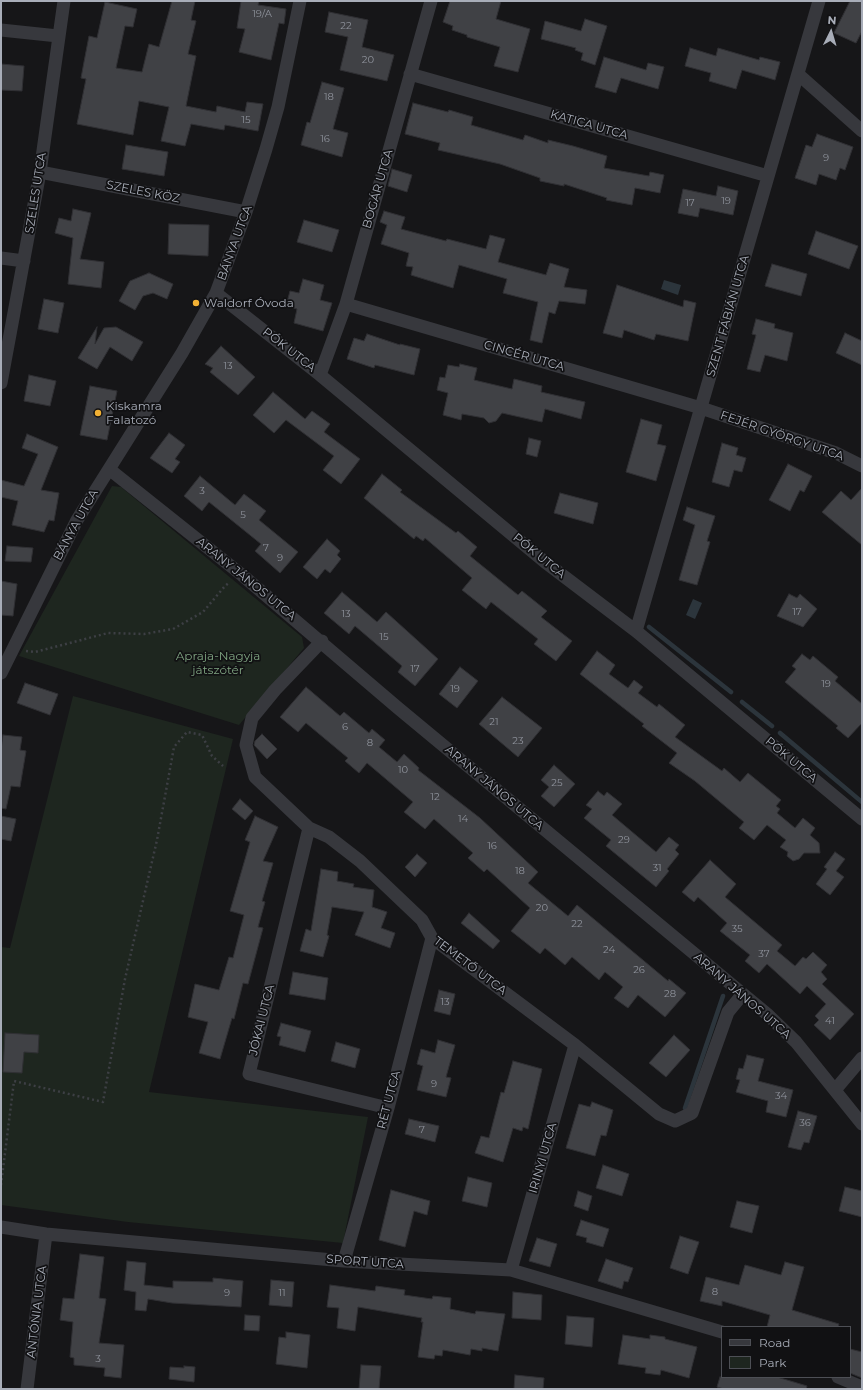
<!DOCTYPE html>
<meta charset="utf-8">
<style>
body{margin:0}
#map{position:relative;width:863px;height:1390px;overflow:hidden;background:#161618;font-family:Montserrat,sans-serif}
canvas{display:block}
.frame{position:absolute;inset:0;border:2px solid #a8adb8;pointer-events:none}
.legend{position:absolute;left:721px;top:1326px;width:130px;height:52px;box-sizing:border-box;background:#111113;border:1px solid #4d4f55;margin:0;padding:5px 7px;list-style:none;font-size:12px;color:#a8adb8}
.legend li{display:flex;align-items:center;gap:8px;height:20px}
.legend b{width:20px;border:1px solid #4d4f55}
.north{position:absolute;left:811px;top:12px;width:40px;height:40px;-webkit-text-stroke:3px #111113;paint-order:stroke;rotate:5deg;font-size:11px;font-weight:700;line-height:16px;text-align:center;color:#a8adb8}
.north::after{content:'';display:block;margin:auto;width:14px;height:18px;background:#a8adb8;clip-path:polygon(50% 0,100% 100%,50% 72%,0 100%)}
</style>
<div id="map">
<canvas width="863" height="1390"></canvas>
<div class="frame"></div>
<ul class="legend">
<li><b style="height:5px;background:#37383d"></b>Road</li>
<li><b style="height:11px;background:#1e261f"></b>Park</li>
</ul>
<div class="north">N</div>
</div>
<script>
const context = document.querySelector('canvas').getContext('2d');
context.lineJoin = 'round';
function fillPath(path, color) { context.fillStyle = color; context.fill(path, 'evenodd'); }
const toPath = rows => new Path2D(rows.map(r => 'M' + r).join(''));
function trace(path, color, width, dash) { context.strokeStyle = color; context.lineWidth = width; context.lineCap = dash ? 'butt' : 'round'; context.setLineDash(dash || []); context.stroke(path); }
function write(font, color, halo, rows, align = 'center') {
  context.font = font + ' Montserrat,sans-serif'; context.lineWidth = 3.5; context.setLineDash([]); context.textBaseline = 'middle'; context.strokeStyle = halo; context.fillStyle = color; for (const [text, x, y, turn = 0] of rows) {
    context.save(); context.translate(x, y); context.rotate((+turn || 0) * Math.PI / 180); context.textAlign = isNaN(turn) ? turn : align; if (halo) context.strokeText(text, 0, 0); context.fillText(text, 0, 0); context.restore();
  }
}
const green = toPath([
 [112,486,121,487,302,637,304,648,239,725,19,656],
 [73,696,233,739,149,1092,368,1117,343,1243,128,1222,1,1205,1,947,10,948]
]);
const water = toPath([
 [664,280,681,285,678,295,661,289],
 [693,599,702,603,695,619,686,615]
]);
const stream = toPath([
 [649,627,731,692],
 [742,702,772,726],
 [780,733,862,802],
 [685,1108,723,996]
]);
const building = toPath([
 [172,1,195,1,191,20,196,21,188,54,196,56,186,106,216,112,217,106,245,112,247,102,263,104,258,131,225,125,224,130,191,124,185,146,161,141,169,107,139,101,133,135,77,124,86,79,81,78,84,62,89,36,97,38,105,2,137,9,133,27,125,26,116,68,142,72,149,44,159,47,172,1],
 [241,1,259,1,258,5,286,9,284,24,279,23,271,60,239,52,245,29,237,28,241,1],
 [450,1,501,1,496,19,530,29,518,72,494,66,500,47,467,37,467,35,452,30,453,26,443,22,450,1],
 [850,1,862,1,862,31,856,43,834,33,850,1],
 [329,12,368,20,362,47,394,55,387,81,340,70,348,37,325,32,329,12],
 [585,19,607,26,595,65,581,60,583,53,575,50,576,48,541,39,545,21,581,31,585,19],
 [690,48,716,56,718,48,759,60,760,57,780,62,775,80,742,70,736,89,709,81,711,73,685,66,690,48],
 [604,57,646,70,648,63,664,67,658,89,621,78,616,93,595,87,604,57],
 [1,64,24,66,22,91,1,90,1,64],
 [322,82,344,88,333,129,348,133,342,157,301,145,307,122,310,123,322,82],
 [413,103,448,112,449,110,473,117,471,125,523,140,525,135,548,143,548,140,573,146,607,156,604,168,649,176,650,172,664,175,660,193,635,188,632,205,606,200,607,198,564,184,564,186,540,181,540,178,500,164,438,150,440,143,405,134,413,103],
 [817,134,853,147,845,170,840,168,836,180,819,174,816,185,795,178,806,145,812,147,817,134],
 [126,145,168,152,164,176,122,169,126,145],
 [392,169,412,175,407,192,388,186,392,169],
 [718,186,738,191,733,215,700,208,698,217,678,213,683,189,716,196,718,186],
 [73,209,91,213,80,259,104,262,101,288,68,284,73,238,55,233,59,218,71,221,73,209],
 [384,211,405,217,401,229,446,241,447,239,486,249,490,235,505,239,498,262,546,275,550,263,569,269,564,287,587,290,585,304,559,301,555,314,549,312,542,343,530,340,538,302,503,293,507,279,459,265,453,288,411,275,413,267,406,266,409,253,381,244,387,225,380,222,384,211],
 [304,220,339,230,332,252,297,242,304,220],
 [169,224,209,225,208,256,168,254,169,224],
 [816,231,858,246,849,269,808,254,816,231],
 [772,264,807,274,801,296,765,286,772,264],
 [149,273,173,284,167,299,153,293,143,296,135,310,119,301,130,281,149,273],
 [303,279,324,285,320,300,332,303,323,331,294,323,297,309,286,306,290,291,299,293,303,279],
 [617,285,683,307,684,300,696,303,688,341,656,334,654,340,624,330,622,338,603,333,617,285],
 [44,299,64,303,58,333,38,329,44,299],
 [756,319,775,324,774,328,793,333,787,361,765,355,760,372,747,369,756,335,752,334,756,319],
 [97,327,95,344,104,328,116,327,143,342,132,361,110,347,97,369,78,358,97,327],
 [845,333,862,341,862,365,836,353,845,333],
 [367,334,400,345,400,344,420,349,414,375,375,365,374,368,347,359,354,338,364,341,367,334],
 [221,346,255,377,238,395,210,372,213,368,205,364,221,346],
 [460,364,477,368,474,380,512,389,514,379,542,386,541,392,585,402,581,419,545,409,542,422,502,413,496,421,489,423,484,418,462,414,461,420,443,415,448,393,437,390,440,377,445,378,448,365,459,367,460,364],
 [29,375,56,381,50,406,24,401,29,375],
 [90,386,117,391,107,440,80,435,90,386],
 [273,392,305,419,312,411,330,424,324,432,360,459,341,484,323,470,334,456,286,420,274,433,253,415,273,392],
 [641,419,662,425,657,444,666,446,656,481,626,472,641,419],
 [169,433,185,445,175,459,180,462,172,473,150,458,169,433],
 [27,434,58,447,41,490,59,493,54,521,49,520,44,532,12,525,18,501,1,497,1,480,24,486,38,454,22,448,27,434],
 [529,438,541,441,537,457,526,454,529,438],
 [722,443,738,448,736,455,746,458,742,472,734,470,729,487,712,482,722,443],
 [788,464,812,476,804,492,800,490,790,511,769,500,788,464],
 [382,474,402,490,400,492,456,533,458,531,477,547,470,556,518,595,522,591,547,611,541,617,572,641,556,661,534,644,538,639,491,602,486,609,462,590,472,578,425,538,423,541,416,536,414,539,364,498,382,474],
 [200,476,235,505,244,494,266,511,259,520,298,552,280,573,255,551,261,544,209,502,202,511,184,496,200,476],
 [862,488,862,545,822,512,841,491,851,500,862,488],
 [560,493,598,503,593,524,554,513,560,493],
 [687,507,715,516,707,541,710,542,697,585,679,580,695,525,683,520,687,507],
 [327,539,340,551,337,555,341,559,330,573,325,569,317,579,303,567,327,539],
 [7,546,33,548,31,562,5,561,7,546],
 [1,581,17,584,13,616,1,615,1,581],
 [342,592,377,622,386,612,438,659,415,686,398,672,402,666,355,626,349,634,324,613,342,592],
 [789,594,797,598,800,594,817,609,803,627,777,616,789,594],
 [597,651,615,665,609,674,628,688,634,680,643,687,638,693,657,707,659,704,685,725,675,737,722,771,724,768,740,782,748,773,781,800,776,806,780,809,777,813,795,828,803,818,815,828,810,835,819,843,820,853,804,853,799,859,793,861,787,856,788,852,780,847,786,840,767,825,754,840,739,828,744,822,695,781,669,763,677,753,642,726,644,724,580,674,597,651],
 [802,654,810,660,813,656,838,677,835,681,862,704,862,723,848,738,836,728,838,726,785,682,796,669,792,666,802,654],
 [460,667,478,681,457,708,439,694,460,667],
 [25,683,58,694,50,715,17,703,25,683],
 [306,687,340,716,344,712,369,733,372,729,385,740,379,747,397,762,404,754,419,768,418,770,480,818,538,872,528,883,568,916,577,905,668,981,669,979,686,993,665,1017,638,995,628,1008,614,998,623,987,605,972,599,980,572,957,565,965,545,948,540,954,511,931,530,908,487,869,484,872,468,858,473,853,434,819,425,829,404,812,413,802,367,763,359,773,345,761,348,758,306,723,298,732,280,717,306,687],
 [502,697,542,728,518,757,479,724,502,697],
 [262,734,277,749,267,759,254,745,255,741,262,734],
 [3,735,22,737,20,750,26,751,20,787,11,786,6,809,1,808,1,750,3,735],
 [554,765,575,784,554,807,541,796,549,787,541,780,554,765],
 [598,791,604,796,607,792,622,804,612,815,656,852,669,837,679,845,675,850,679,854,667,869,669,871,656,887,606,846,611,840,584,818,592,809,586,805,598,791],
 [240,799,253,811,245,820,232,809,240,799],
 [1,816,16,819,11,841,1,839,1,816],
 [255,816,278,827,263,861,273,863,262,901,265,902,258,927,263,928,248,984,243,983,234,1019,232,1018,220,1059,199,1053,208,1022,188,1017,195,984,219,990,229,957,233,958,244,915,230,911,250,842,245,840,255,816],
 [835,852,845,859,836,871,844,877,830,895,816,884,827,869,824,867,835,852],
 [417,854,427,863,415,877,405,867,417,854],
 [710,860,736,884,725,897,782,945,777,951,795,966,803,957,806,959,813,952,827,965,821,972,827,979,822,984,854,1014,830,1040,814,1025,819,1020,815,1016,826,1004,807,986,800,994,767,964,759,973,745,961,750,955,720,931,727,923,698,897,694,902,682,892,710,860],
 [321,869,338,872,337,881,354,884,353,887,374,890,372,907,387,912,381,928,395,933,390,948,355,935,364,912,332,907,327,935,329,936,323,957,300,951,306,929,311,931,321,869],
 [469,913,500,941,493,949,461,923,469,913],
 [293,972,328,978,325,1000,289,994,293,972],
 [439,990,455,994,450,1015,434,1011,439,990],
 [281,1023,311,1031,305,1052,279,1045,281,1037,277,1036,281,1023],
 [5,1033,39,1035,38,1053,24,1052,22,1073,3,1072,5,1033],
 [674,1035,690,1050,666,1077,649,1063,674,1035],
 [438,1040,455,1045,446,1077,451,1078,446,1097,417,1090,423,1066,417,1064,421,1049,435,1053,438,1040],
 [336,1042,360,1049,355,1068,331,1061,336,1042],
 [747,1055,764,1059,758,1081,793,1090,786,1117,766,1112,768,1101,736,1092,740,1080,736,1079,739,1068,743,1069,747,1055],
 [513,1061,542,1069,528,1129,523,1127,522,1131,513,1128,503,1162,475,1153,481,1136,489,1138,501,1092,504,1093,513,1061],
 [592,1102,613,1110,606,1136,601,1135,595,1156,566,1148,579,1104,590,1107,592,1102],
 [798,1111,817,1116,809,1143,804,1142,801,1150,788,1147,798,1111],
 [409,1119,439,1126,435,1142,405,1134,409,1119],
 [603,1165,629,1174,622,1196,596,1188,603,1165],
 [468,1177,492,1183,487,1207,462,1201,468,1177],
 [845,1187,862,1191,862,1217,839,1211,845,1187],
 [391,1190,430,1201,427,1215,414,1211,405,1247,379,1240,391,1190],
 [578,1191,592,1196,588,1211,574,1206,578,1191],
 [737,1201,759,1206,752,1233,730,1227,737,1201],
 [581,1220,609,1229,603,1247,586,1242,587,1238,576,1235,581,1220],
 [680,1236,699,1242,688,1274,670,1268,680,1236],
 [537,1238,557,1244,550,1267,529,1261,537,1238],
 [80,1254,104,1257,99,1298,106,1299,99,1343,124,1345,121,1378,104,1376,105,1368,74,1365,74,1358,70,1357,73,1322,60,1320,63,1298,74,1299,80,1254],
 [606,1259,633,1268,628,1282,624,1281,622,1289,598,1281,606,1259],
 [127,1261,146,1263,144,1285,173,1288,173,1281,213,1282,213,1278,243,1281,241,1307,172,1303,148,1299,146,1311,135,1310,136,1292,124,1290,127,1261],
 [785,1262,804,1267,792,1310,839,1324,838,1327,767,1327,770,1315,722,1301,722,1306,700,1301,706,1277,739,1285,745,1265,781,1275,785,1262],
 [271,1280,294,1282,292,1307,269,1305,271,1280],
 [330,1285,375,1291,376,1286,405,1290,404,1295,432,1299,433,1296,451,1298,450,1309,475,1314,476,1311,505,1314,498,1351,482,1348,482,1351,471,1349,470,1355,443,1350,442,1356,435,1355,434,1359,418,1357,423,1322,421,1322,422,1318,358,1307,355,1331,337,1328,339,1308,327,1307,330,1285],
 [513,1292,542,1295,541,1320,512,1318,513,1292],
 [245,1315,260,1316,259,1331,244,1330,245,1315],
 [567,1316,594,1318,592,1347,565,1344,567,1316],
 [286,1332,310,1335,307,1368,276,1364,279,1337,286,1338,286,1332],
 [623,1335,650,1339,650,1335,665,1337,665,1339,697,1347,689,1378,661,1370,660,1375,645,1373,646,1368,618,1364,623,1335],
 [850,1349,862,1352,862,1378,850,1373,850,1349],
 [361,1365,381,1366,379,1389,359,1389,361,1365],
 [184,1366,195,1367,194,1382,169,1379,170,1367,184,1368,184,1366],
 [515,1375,544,1378,543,1389,514,1389,515,1375],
 [720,1377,777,1377,807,1386,806,1389,724,1389,717,1387,720,1377]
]);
const path = toPath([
 [26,651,35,652,108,633,144,634,173,629,203,612,225,586,230,582],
 [1,1185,14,1081,103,1102,125,979,157,840,174,747,187,732,202,735,212,756,223,766]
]);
const street = toPath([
 [1,30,58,36],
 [410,74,768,176],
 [798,74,862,131],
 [40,172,246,212],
 [1,258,24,261],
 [216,293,320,375,545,562,636,631,862,819],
 [346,304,701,408,836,453,862,466],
 [320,375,346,304,431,1],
 [1,383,40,172,64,1],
 [109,469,242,575,398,708,767,1014,796,1042,862,1124],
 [636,631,819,1],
 [322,641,275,690,252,718,246,745,255,777,309,828,329,837,360,861,422,920,432,938,575,1045,659,1114,675,1121,692,1113,728,1012,742,995],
 [1,673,77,520,182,353,216,293,246,212,266,149,278,107,300,1],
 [309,828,249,1074,388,1108],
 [835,1090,862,1058],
 [1,1227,46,1234,344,1261,511,1270,722,1332],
 [344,1261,388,1108,432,938],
 [511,1270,575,1045],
 [838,1377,862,1387],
 [27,1389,46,1234]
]);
const markers = [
 [196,303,4,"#f2b134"],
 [98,413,4,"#f2b134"]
];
const numberNames = [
 ["19/A",262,14],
 ["22",346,26],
 ["20",368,60],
 ["18",329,97],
 ["15",246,120],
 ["16",325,139],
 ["9",826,158],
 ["19",726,201],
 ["17",690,203],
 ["13",228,366],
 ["3",202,491],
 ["5",243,515],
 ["7",266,548],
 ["9",280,558],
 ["17",797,612],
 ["13",346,614],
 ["15",384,637],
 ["17",415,669],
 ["19",826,684],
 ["19",455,689],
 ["21",494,722],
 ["6",345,727],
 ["23",518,741],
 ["8",370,743],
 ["10",403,770],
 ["25",557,783],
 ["12",435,797],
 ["14",463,819],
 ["29",624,840],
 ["16",492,846],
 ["31",657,868],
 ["18",520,871],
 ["20",542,908],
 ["22",577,924],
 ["35",737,929],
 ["24",609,950],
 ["37",764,954],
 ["26",639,970],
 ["28",670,994],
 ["13",445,1002],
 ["41",830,1021],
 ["9",434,1084],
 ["34",781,1096],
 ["36",805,1123],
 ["7",422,1130],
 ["8",715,1292],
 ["9",227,1293],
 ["11",282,1293],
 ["3",98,1359]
];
const streetNames = [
 ["KATICA UTCA",589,125,16],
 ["BOGÁR UTCA",378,189,-74],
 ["SZELES KÖZ",143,192,11],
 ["SZELES UTCA",36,193,-81],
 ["BÁNYA UTCA",235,243,-70],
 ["SZENT FÁBIÁN UTCA",728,316,-74],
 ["PÓK UTCA",289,350,38],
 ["CINCÉR UTCA",524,356,16],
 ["FEJÉR GYÖRGY UTCA",782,436,19],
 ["BÁNYA UTCA",76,525,-61],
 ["PÓK UTCA",539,556,39],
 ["ARANY JÁNOS UTCA",246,579,39],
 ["PÓK UTCA",791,760,40],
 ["ARANY JÁNOS UTCA",494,788,40],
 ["TEMETŐ UTCA",470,966,37],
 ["ARANY JÁNOS UTCA",742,996,41],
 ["JÓKAI UTCA",262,1020,-76],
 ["RÉT UTCA",389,1100,-75],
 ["IRINYI UTCA",543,1158,-74],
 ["SPORT UTCA",365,1262,4],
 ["ANTÓNIA UTCA",37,1312,-83]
];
const poiNames = [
 ["Waldorf Óvoda",204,303],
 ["Kiskamra",106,406],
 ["Falatozó",106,420]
];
const parkNames = [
 ["Apraja-Nagyja",218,656],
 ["játszótér",218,670]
];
fillPath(green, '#1e261f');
fillPath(water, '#2c353c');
trace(stream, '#2c353c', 4.5);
fillPath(building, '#404145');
trace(building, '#303034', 1);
trace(path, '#3d3f44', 2.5, [2, 3]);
trace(street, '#37383d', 13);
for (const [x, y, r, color] of markers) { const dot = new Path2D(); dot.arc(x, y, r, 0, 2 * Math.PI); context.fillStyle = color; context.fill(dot); trace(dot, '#111113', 1.5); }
write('10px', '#8e929b', null, numberNames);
write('12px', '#a8adb8', '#111113', streetNames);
write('12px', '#a8adb8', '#111113', poiNames, 'left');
write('12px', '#7fa381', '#111113', parkNames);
</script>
